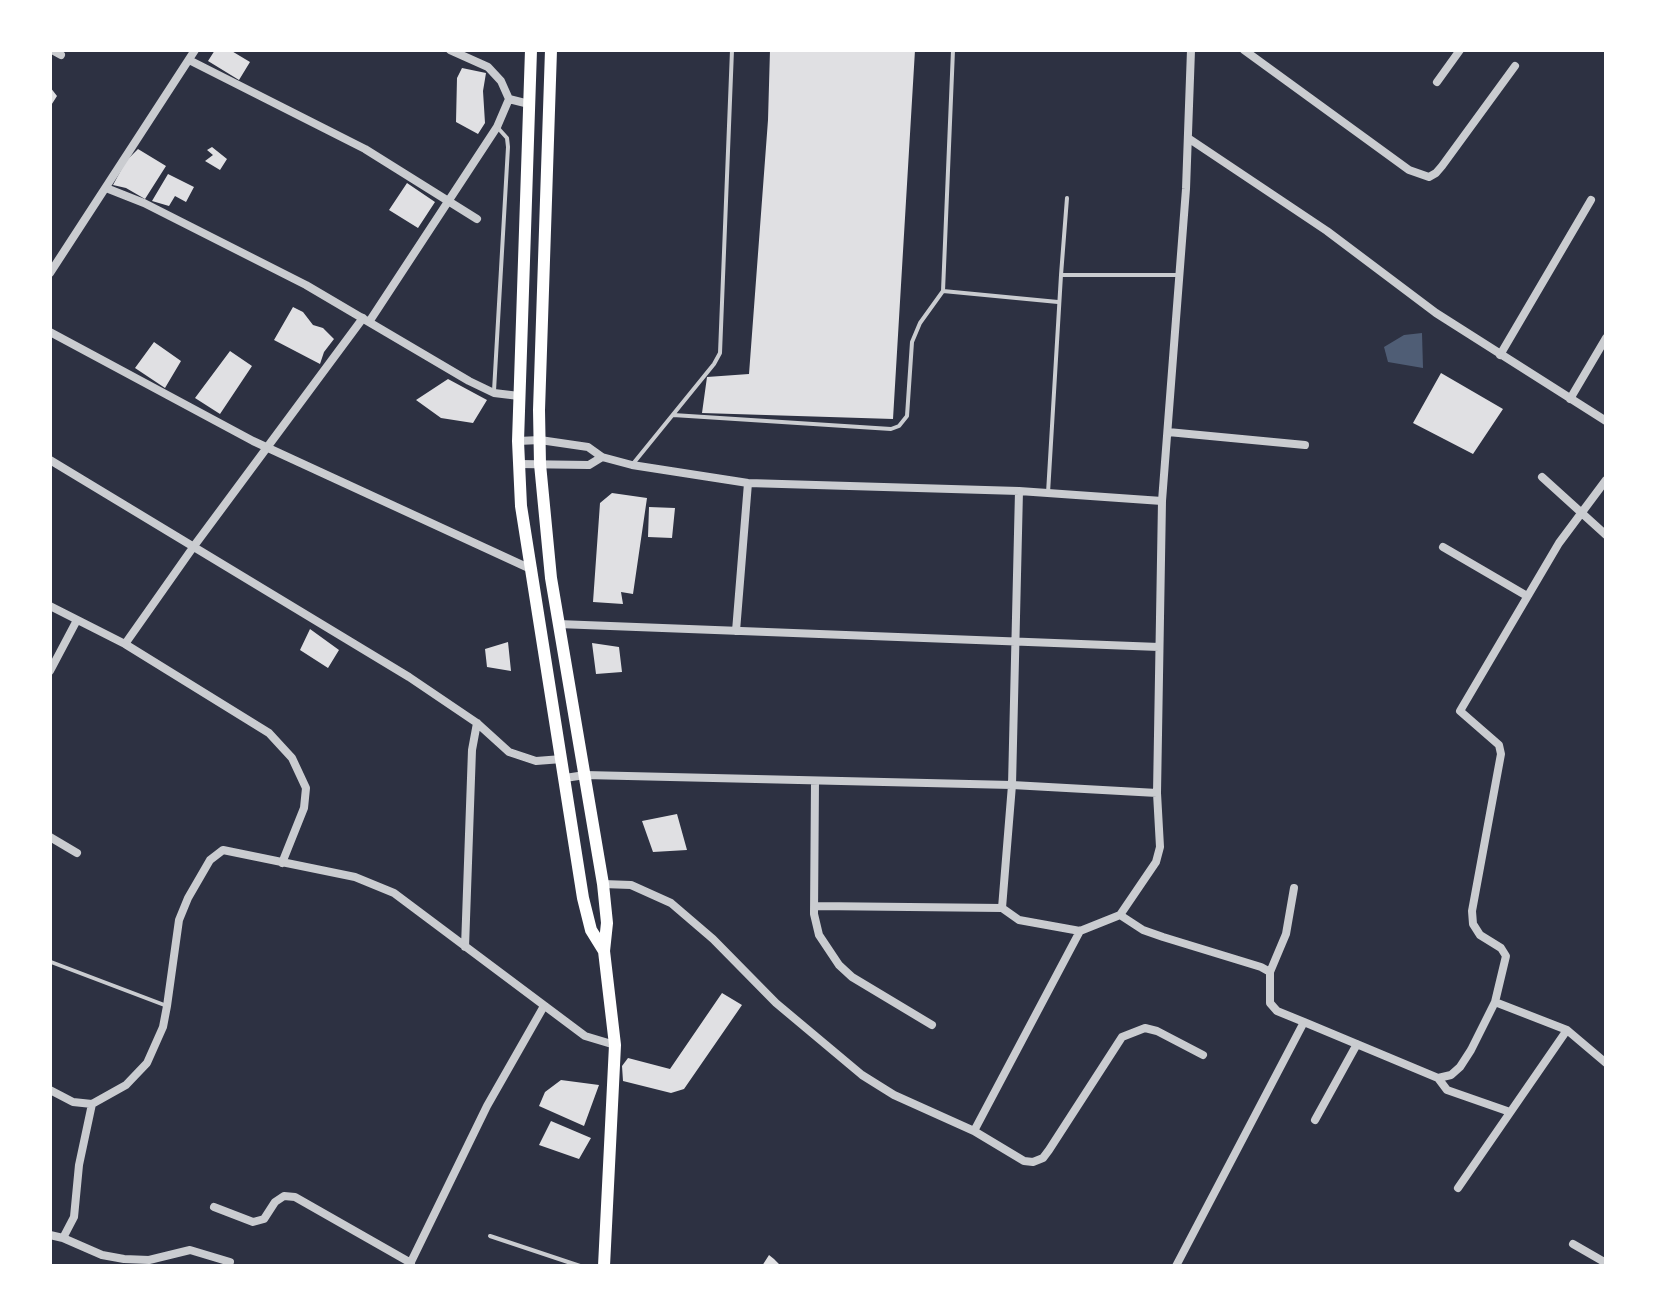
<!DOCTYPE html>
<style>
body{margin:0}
#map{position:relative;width:1656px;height:1316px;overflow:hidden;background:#2d3142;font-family:"Crimson Pro",serif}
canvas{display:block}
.frame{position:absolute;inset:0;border:52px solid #fff;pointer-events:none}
</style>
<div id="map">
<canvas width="1656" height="1316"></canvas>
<div class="frame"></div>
</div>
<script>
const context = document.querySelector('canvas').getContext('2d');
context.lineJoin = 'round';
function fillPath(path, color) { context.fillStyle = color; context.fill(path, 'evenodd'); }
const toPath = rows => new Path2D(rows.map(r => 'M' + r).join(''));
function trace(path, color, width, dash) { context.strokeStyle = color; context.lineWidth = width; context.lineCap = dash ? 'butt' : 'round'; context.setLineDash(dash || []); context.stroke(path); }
const water = toPath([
 [1422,333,1423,368,1388,362,1384,347,1404,335]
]);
const building = toPath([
 [215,50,230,50,250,62,239,80,208,61],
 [770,50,915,50,893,419,702,413,707,377,749,374,768,120],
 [462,68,486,73,483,91,485,123,478,134,456,122,457,78],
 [50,87,57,96,50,107],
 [212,147,227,159,220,170,205,161,213,155,207,150],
 [138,149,166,166,145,199,126,188,113,185,126,161],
 [168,174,194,187,186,202,175,196,169,206,152,201],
 [407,183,435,202,418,228,389,210],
 [293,307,303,312,313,325,323,328,334,339,324,352,320,364,274,340],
 [154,342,181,361,165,388,135,368],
 [230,351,252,366,220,414,195,398],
 [1441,373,1503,409,1473,454,1413,423],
 [448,379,487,400,473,423,441,418,416,400],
 [612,493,647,498,633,594,621,592,623,604,593,602,600,503],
 [649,507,675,508,672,538,648,537],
 [310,629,339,650,328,668,300,650],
 [508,642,511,671,487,667,485,649],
 [592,643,619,647,622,672,596,674],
 [677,814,687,850,653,852,642,821],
 [722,993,742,1005,684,1089,671,1093,623,1081,622,1066,628,1058,670,1069],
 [561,1080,599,1085,584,1126,539,1106,545,1092],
 [551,1121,591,1138,579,1159,539,1145],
 [769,1255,774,1259,781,1266,762,1266]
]);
const service = toPath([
 [1061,275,1067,198],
 [943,291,1058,302],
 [494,391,508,147,507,138,498,128],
 [673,415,891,429,899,426,907,416,912,342,920,323,943,291,953,50],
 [632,465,714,364,720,353,732,50],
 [1048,493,1061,275,1177,275],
 [51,962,167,1006],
 [490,1236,580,1266]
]);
const minor = toPath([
 [52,50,61,55],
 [450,50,488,67,501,81,509,99,529,104],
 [1244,50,1409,170,1429,177,1436,173,1442,166,1515,66],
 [189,60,365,149,477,219],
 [1437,82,1460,50],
 [1188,138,1327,231,1436,313,1606,421],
 [106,188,144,203,306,285,469,381,494,393,519,396],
 [50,273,195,50],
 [369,322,497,127,509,99],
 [50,332,253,441,533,570],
 [1500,355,1591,200],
 [1570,399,1606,338],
 [1168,432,1305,445],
 [518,441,540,440,588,447,602,457,632,465,748,483,1019,491,1162,501,1157,793,1160,847,1156,862,1120,915,1080,931,1019,920,1002,908,1012,785,585,775,565,778],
 [50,460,409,677,477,723,509,752,536,761,562,759],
 [518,464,589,465,602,457],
 [1542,477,1606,535],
 [1019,491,1012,785,1157,793],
 [1162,501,1186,189,1191,50],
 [1443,547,1527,596],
 [50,606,125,644,269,733,292,758,306,788,304,808,282,863],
 [558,624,1159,647],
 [736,631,748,483],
 [125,644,194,546,363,318],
 [50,671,77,620],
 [815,781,814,914,819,935,839,965,852,977,932,1025],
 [50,837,77,853],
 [603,884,631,885,671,903,713,939,776,1003,862,1075,894,1095,974,1131,1024,1161,1033,1162,1043,1158,1049,1150,1122,1037,1145,1028,1157,1031,1203,1055],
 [816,906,1002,908],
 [1120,915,1143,930,1163,937,1261,967,1270,972,1270,1003,1277,1011,1304,1022,1176,1266],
 [465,947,472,750,477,723],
 [1270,972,1286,934,1294,888],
 [1495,1002,1567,1030,1606,1063],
 [1304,1022,1438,1078,1451,1075,1460,1067,1471,1050,1495,1002,1506,956,1501,948,1480,935,1473,924,1472,911,1501,754,1499,745,1460,711,1559,543,1606,480],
 [1438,1078,1447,1090,1510,1112],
 [50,1090,73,1102,92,1104,126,1085,147,1063,163,1027,167,1006,179,920,188,898,210,860,223,850,355,877,394,893,585,1036,615,1045],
 [1315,1120,1357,1044],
 [974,1131,1080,931],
 [1458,1188,1567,1030],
 [214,1207,253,1222,264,1219,275,1202,284,1196,295,1197,411,1263],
 [50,1235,63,1238,74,1217,79,1165,92,1104],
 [63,1238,102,1255,124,1259,149,1260,190,1250,230,1262],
 [1573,1244,1606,1263],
 [409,1266,487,1106,544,1006]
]);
const secondary = toPath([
 [531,50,518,441,521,506,583,898,591,930,604,951],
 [551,50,539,410,540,464,551,578,603,884,607,923,604,951,615,1045,604,1266]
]);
fillPath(water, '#4f5d75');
fillPath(building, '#e0e0e3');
trace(service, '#caccd0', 4);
trace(minor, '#caccd0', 8);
trace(secondary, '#fff', 12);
</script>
